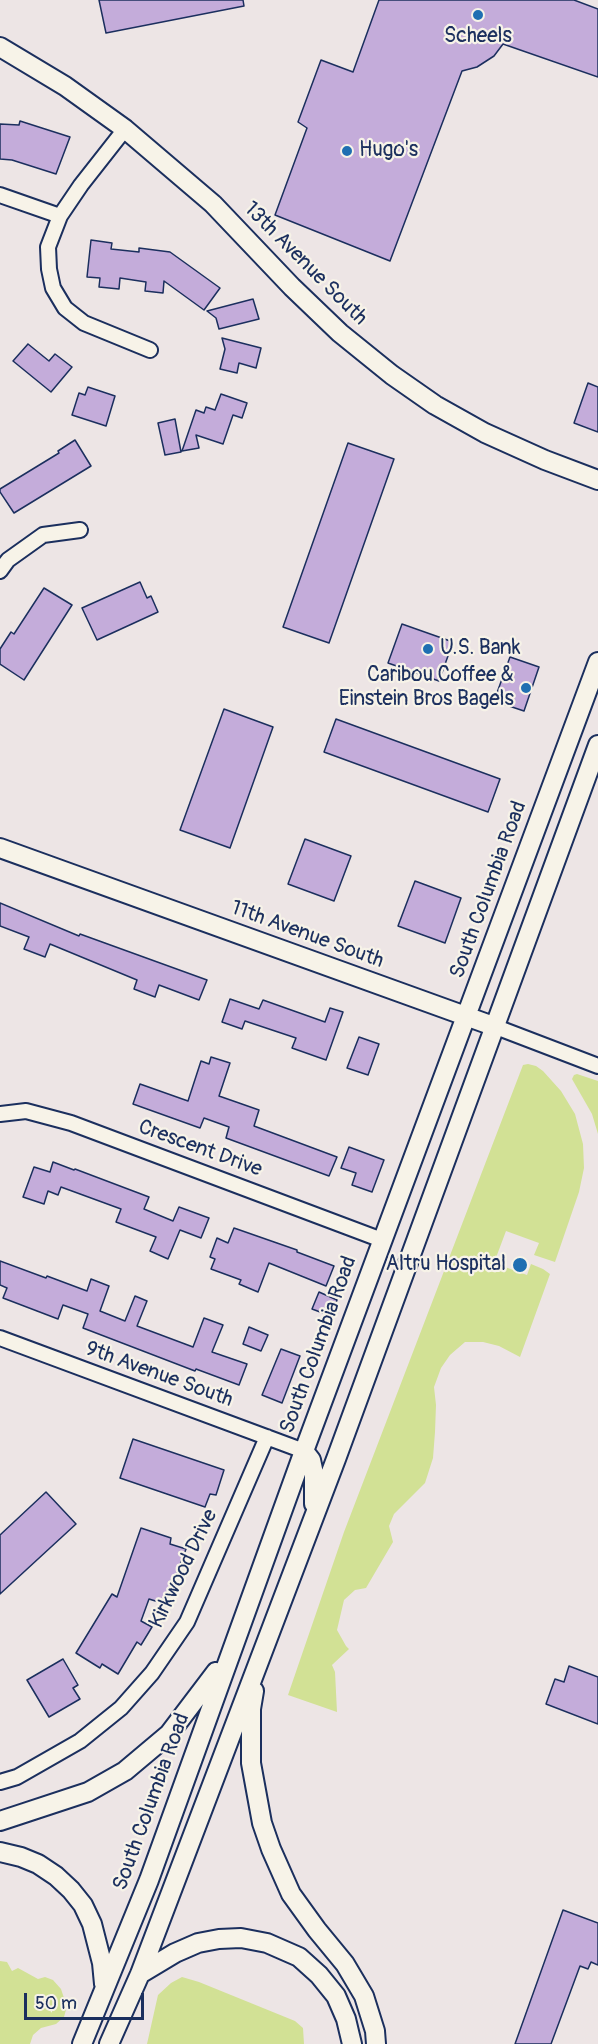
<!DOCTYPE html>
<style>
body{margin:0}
#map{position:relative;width:598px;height:2044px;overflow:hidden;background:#ede5e5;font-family:Pangolin,sans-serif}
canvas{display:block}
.scale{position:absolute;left:24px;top:1993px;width:120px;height:27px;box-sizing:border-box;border:3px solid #1b2f5e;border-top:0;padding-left:8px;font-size:18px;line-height:21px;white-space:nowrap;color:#1b2f5e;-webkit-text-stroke:4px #f7f3e8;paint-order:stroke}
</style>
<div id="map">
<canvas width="598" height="2044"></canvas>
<div class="scale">50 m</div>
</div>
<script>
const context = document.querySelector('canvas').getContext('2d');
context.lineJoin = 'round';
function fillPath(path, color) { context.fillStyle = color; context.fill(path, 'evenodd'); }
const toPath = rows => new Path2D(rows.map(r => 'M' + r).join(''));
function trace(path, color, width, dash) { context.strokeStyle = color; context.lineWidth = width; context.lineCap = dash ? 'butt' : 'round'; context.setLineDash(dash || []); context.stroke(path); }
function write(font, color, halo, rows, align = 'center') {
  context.font = font + ' Pangolin,sans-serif'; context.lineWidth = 4.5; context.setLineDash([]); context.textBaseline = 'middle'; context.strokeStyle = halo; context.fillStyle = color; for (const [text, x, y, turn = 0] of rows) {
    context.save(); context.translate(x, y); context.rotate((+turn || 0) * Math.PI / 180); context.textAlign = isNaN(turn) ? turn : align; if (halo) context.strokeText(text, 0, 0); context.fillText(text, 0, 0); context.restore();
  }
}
const green = toPath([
 [528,1064,536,1066,543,1071,561,1091,575,1114,583,1144,584,1168,579,1192,555,1262,534,1255,539,1243,506,1231,494,1263,527,1275,531,1264,543,1269,550,1274,520,1357,499,1346,483,1342,465,1342,450,1355,441,1368,434,1387,436,1405,435,1432,433,1458,425,1483,394,1514,389,1526,393,1542,366,1588,355,1590,344,1600,337,1630,346,1646,349,1649,332,1665,335,1672,337,1712,288,1695,344,1532,523,1065],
 [577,1074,598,1081,598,1134,592,1114,572,1079,574,1075],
 [0,1961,7,1962,12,1971,18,1968,38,1979,45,1977,53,1980,61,1989,64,1998,67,2006,64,2017,56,2024,41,2028,33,2035,30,2044,0,2044],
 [182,1977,199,1982,295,2021,303,2028,304,2044,147,2044,158,1995,171,1983]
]);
const building = toPath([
 [99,0,243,0,244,6,106,33,99,0],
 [379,0,574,0,598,9,598,77,503,44,494,56,477,67,462,71,390,261,275,215,307,128,298,122,321,60,353,72,379,0],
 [20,121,70,137,56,174,12,160,0,159,0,124,19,125,20,121],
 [91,240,112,243,111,249,139,252,139,248,170,252,220,288,204,310,164,281,163,293,145,291,146,282,120,278,119,289,99,287,100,278,87,277,91,240],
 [253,299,259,319,219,329,216,318,207,311,253,299],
 [222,338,261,348,256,368,239,363,237,373,220,369,225,349,222,338],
 [28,344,49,361,55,354,72,367,51,392,13,361,28,344],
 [588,383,598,387,598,432,574,423,588,383],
 [88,387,115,396,106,426,72,415,79,393,85,395,88,387],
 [221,394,247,403,242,418,233,415,223,444,196,435,199,448,182,451,196,410,204,413,206,407,215,410,221,394],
 [175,419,181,452,165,455,158,423,175,419],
 [75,440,91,466,14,513,0,492,0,489,59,453,58,451,75,440],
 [348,443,394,459,329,643,283,627,348,443],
 [140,582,147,598,151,596,158,612,97,640,82,608,140,582],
 [44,588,72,605,24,680,0,664,0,649,11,632,14,634,44,588],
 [402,624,453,642,439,681,388,663,402,624],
 [510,657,539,667,524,711,494,701,510,657],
 [224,709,273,727,230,848,180,830,224,709],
 [336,719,500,779,488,812,324,752,336,719],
 [305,839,351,856,334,901,288,884,305,839],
 [415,881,461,898,445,943,398,926,415,881],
 [0,903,79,936,80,934,207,980,199,1000,159,985,155,997,134,989,137,980,50,944,45,957,24,949,29,937,0,926,0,903],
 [230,999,259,1009,263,1000,325,1022,330,1008,343,1012,326,1060,292,1048,296,1038,245,1021,242,1029,222,1022,230,999],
 [359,1037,379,1044,368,1075,347,1068,359,1037],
 [211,1057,230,1063,219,1096,259,1110,254,1126,337,1157,329,1176,226,1138,229,1127,204,1118,200,1128,133,1104,140,1084,188,1101,201,1061,209,1064,211,1057],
 [349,1147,384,1160,372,1192,352,1185,356,1173,341,1168,349,1147],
 [53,1162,74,1170,75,1169,149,1197,144,1209,173,1221,179,1207,209,1218,201,1238,180,1230,168,1259,150,1251,156,1237,116,1222,121,1209,61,1187,58,1195,48,1191,44,1204,23,1197,34,1167,50,1172,53,1162],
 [234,1228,297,1250,297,1252,334,1266,326,1286,269,1263,258,1292,239,1284,241,1280,211,1269,215,1259,210,1257,217,1238,228,1243,234,1228],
 [0,1261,46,1278,47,1276,87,1291,91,1279,109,1286,100,1311,125,1321,135,1296,147,1301,137,1326,193,1347,204,1318,223,1325,212,1352,247,1364,239,1385,196,1369,195,1371,83,1328,88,1314,63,1305,58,1319,3,1298,7,1288,0,1285,0,1261],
 [319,1292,337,1300,331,1316,312,1309,319,1292],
 [249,1327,268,1335,261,1351,243,1344,249,1327],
 [281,1349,300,1356,282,1403,262,1395,281,1349],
 [133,1439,224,1470,216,1495,210,1494,205,1507,120,1478,133,1439],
 [46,1492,76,1524,0,1594,0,1535,46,1492],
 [141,1528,171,1538,170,1544,186,1549,165,1604,149,1599,141,1621,152,1627,141,1645,137,1642,118,1674,102,1664,100,1668,76,1653,112,1594,117,1597,141,1528],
 [63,1659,78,1685,73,1688,80,1699,49,1717,27,1680,63,1659],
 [569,1666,598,1677,598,1724,546,1704,555,1679,564,1682,569,1666],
 [563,1910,598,1923,598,1965,591,1962,588,1969,580,1966,551,2044,515,2044,563,1910]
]);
const street = toPath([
 [125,129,81,185,60,216,48,247,49,269,53,288,65,308,84,323,150,350],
 [0,195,60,216],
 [0,571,8,560,43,535,80,530],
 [496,1027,598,1066],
 [0,1114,26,1111,71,1123,382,1240],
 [0,1338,304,1451],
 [0,1782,17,1777,80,1741,121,1708,152,1673,187,1622,267,1437]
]);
const secondary = toPath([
 [0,47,65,86,125,129,213,204,292,287,340,333,392,375,435,405,485,433,545,460,598,480],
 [0,848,496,1027],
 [304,1451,311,1460,314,1474,314,1504],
 [254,1691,251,1709,251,1763,262,1823,271,1849,291,1894,317,1930,345,1964,364,1996,375,2031,376,2044],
 [0,1821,88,1792,125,1771,169,1734,216,1672],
 [0,1852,21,1857,38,1864,56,1876,71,1890,83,1905,92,1924,102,1963,104,1984],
 [140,1974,175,1953,198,1943,219,1939,241,1938,267,1943,299,1957,319,1975,336,1996,346,2019,352,2044],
 [82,2044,149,1880,304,1451,598,662],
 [109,2044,140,1974,336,1459,598,745]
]);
const markers = [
 [478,15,6,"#1f6fb2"],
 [347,151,6,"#1f6fb2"],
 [428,649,6,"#1f6fb2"],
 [526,688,6,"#1f6fb2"],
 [520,1265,8,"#1f6fb2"]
];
const poiNames = [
 ["Scheels",478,37,"center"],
 ["Hugo's",359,151],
 ["U.S. Bank",440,649],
 ["Caribou Coffee &",514,676,"right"],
 ["Einstein Bros Bagels",514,700,"right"],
 ["Altru Hospital",506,1265,"right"]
];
const streetNames = [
 ["13th Avenue South",305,264,45],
 ["South Columbia Road",489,890,-70],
 ["11th Avenue South",307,935,20],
 ["Crescent Drive",200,1149,20],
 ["South Columbia Road",319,1345,-70],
 ["9th Avenue South",159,1375,20],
 ["Kirkwood Drive",184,1569,-64],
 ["South Columbia Road",152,1802,-70]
];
fillPath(green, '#d2e195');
fillPath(building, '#c4acda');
trace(building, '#1b2f5e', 1.5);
trace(street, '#1b2f5e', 18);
trace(secondary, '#1b2f5e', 22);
trace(street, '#f7f3e8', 14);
trace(secondary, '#f7f3e8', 18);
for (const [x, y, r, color] of markers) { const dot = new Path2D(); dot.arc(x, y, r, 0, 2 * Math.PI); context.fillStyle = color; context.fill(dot); trace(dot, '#f7f3e8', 2); }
write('21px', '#1b2f5e', '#f7f3e8', poiNames, 'left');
write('21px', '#1b2f5e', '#f7f3e8', streetNames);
</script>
